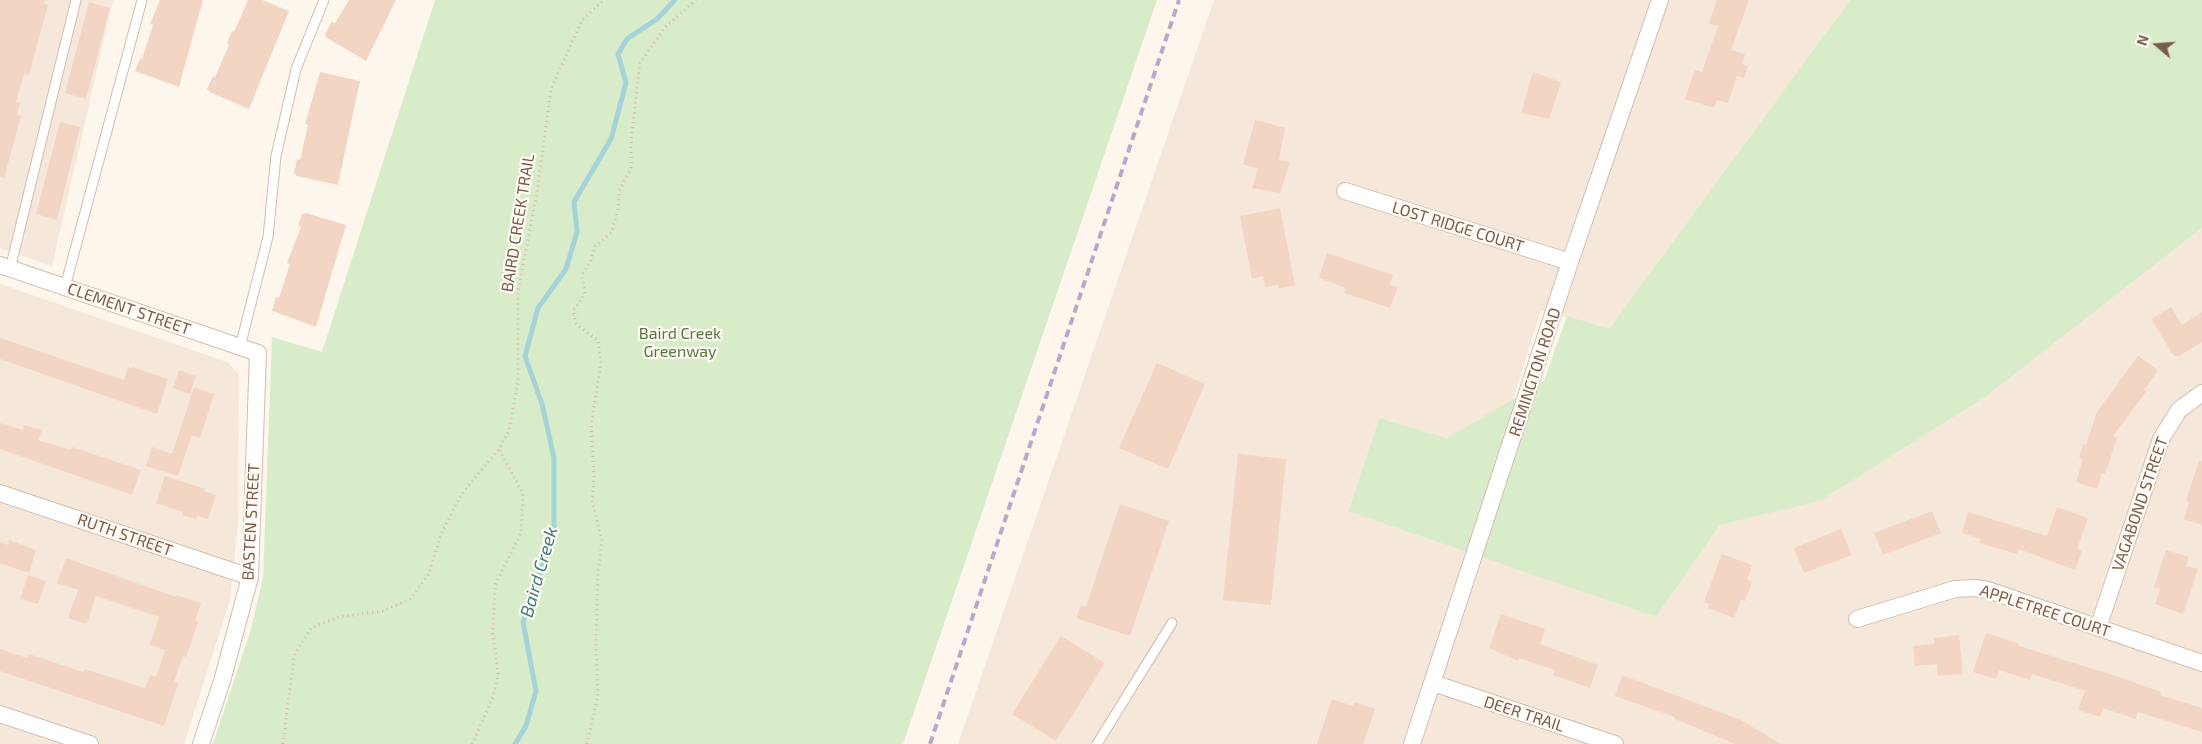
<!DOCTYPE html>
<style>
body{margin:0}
#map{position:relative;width:2202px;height:744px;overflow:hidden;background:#fdf6ec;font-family:"Exo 2",sans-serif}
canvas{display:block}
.north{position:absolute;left:2132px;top:20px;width:50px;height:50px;-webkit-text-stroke:4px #fffaf3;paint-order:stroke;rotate:288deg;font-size:14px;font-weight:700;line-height:20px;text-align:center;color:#7a5c4d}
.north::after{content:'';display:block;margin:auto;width:18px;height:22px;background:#7a5c4d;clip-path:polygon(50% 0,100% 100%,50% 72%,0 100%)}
</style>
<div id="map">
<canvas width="2202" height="744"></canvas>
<div class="north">N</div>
</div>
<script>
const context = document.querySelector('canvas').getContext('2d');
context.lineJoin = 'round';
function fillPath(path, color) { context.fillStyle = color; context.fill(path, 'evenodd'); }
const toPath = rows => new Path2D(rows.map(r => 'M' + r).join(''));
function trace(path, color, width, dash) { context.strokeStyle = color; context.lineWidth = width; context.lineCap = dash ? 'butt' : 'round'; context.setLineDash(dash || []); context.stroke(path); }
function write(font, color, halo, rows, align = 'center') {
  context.font = font + ' "Exo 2",sans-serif'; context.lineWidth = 4.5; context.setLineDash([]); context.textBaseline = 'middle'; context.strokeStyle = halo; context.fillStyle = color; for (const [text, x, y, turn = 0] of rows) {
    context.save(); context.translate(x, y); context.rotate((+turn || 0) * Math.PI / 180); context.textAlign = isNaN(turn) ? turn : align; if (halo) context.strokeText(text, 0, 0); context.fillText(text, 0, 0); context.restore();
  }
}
const residential = toPath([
 [0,0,113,0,52,266,0,248],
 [1214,0,1850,0,1609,329,1541,310,1513,400,1447,438,1379,418,1348,510,1656,617,1720,525,1820,501,1984,398,2202,228,2202,744,958,744],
 [0,284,227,362,239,374,238,524,230,600,184,744,0,744]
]);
const green = toPath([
 [435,0,1157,0,903,744,213,744,251,629,263,578,272,337,322,352],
 [1850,0,2202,0,2202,228,1984,398,1820,501,1720,525,1656,617,1348,511,1379,418,1447,438,1544,381,1567,316,1609,329]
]);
const stream = toPath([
 [515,744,526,726,536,691,523,622,554,533,554,458,542,404,525,356,538,308,566,269,577,232,574,202,611,139,626,83,618,54,627,39,657,19,675,0]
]);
const building = toPath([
 [0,0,45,0,44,4,48,5,29,75,24,74,16,102,20,103,17,115,21,116,4,178,0,177],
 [160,0,203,0,179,87,135,71,140,58,142,59,153,25,150,24],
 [248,0,262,0,289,11,249,109,209,92,210,91,207,89,213,76,215,77,229,45,227,43,232,31,234,32],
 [349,0,396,0,366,61,327,38,325,34,332,22,335,23],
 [1717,0,1749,0,1731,50,1745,54,1742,64,1748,66,1744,78,1737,76,1728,103,1717,100,1714,108,1685,99,1695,70,1702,72,1718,26,1709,23],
 [89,2,110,8,86,99,65,93],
 [320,72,360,81,338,185,297,176,294,173,297,159,300,160,308,125,305,124],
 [1533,72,1561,82,1549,119,1521,113],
 [1255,120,1285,128,1279,160,1290,162,1280,193,1252,188,1258,169,1243,164],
 [60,122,80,127,57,220,36,214],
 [1280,208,1295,285,1279,289,1278,285,1265,287,1263,276,1252,279,1240,216],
 [306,213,346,225,316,327,272,311,276,297,279,298,290,264,287,263,301,227,298,226,302,214],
 [1327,253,1393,275,1390,285,1398,287,1390,308,1344,293,1346,288,1319,278],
 [2171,307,2182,325,2202,312,2202,342,2179,356,2174,356,2151,319],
 [0,338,124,380,128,367,132,369,132,367,168,379,157,414,0,359],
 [2138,356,2158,370,2144,390,2146,392,2113,436,2117,438,2105,474,2102,473,2097,489,2076,482,2083,459,2079,457,2083,444,2086,445,2097,412],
 [1157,363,1205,384,1168,469,1119,448],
 [179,370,196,376,190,394,173,388],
 [194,387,214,394,200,438,192,435,178,476,146,466,152,447,172,454],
 [0,423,23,430,24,425,42,430,38,440,71,450,72,447,141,470,132,495,0,449],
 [1238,454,1286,459,1271,605,1223,600],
 [2199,461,2202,461,2202,525,2184,519,2189,502,2186,501],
 [165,476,205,489,204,491,216,495,208,519,197,516,196,519,182,515,183,512,156,503],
 [1120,504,1169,521,1130,636,1076,618,1081,605,1086,607],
 [2057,507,2088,518,2077,549,2082,550,2075,570,2019,549,2017,554,1979,543,1981,539,1962,533,1968,512,2047,536],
 [1932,511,1941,533,1883,555,1874,533],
 [1841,529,1852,555,1804,573,1794,548],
 [9,540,36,550,29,573,0,563,0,542,8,545],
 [2166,550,2189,557,2186,566,2198,569,2183,614,2155,604,2160,589,2154,587],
 [1722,554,1752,565,1747,580,1752,582,1745,601,1741,600,1734,618,1708,608,1709,604,1704,602],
 [66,558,176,597,176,595,201,603,195,621,198,622,186,657,183,656,174,682,178,683,164,726,0,671,0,649,27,658,29,654,83,672,85,669,145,688,150,675,156,677,165,650,150,645,159,617,96,596,87,624,68,618,78,590,57,583],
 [28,575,46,581,38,604,20,599],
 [1501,614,1545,629,1540,644,1598,665,1590,688,1553,675,1555,670,1519,658,1518,661,1489,648],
 [1986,633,2020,644,2019,646,2116,676,2161,692,2160,695,2202,708,2202,732,2138,712,2136,719,2103,708,2100,717,2078,710,2085,691,2032,674,2030,680,1999,670,1996,679,1973,672],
 [1959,635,1963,674,1938,676,1937,664,1915,666,1913,646,1934,644,1934,638],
 [1061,636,1105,663,1056,741,1012,714],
 [1622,675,1741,720,1781,744,1735,744,1675,719,1675,717,1615,696],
 [1332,699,1353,706,1355,702,1375,709,1363,744,1317,744]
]);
const path = toPath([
 [283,744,294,656,311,628,339,617,383,611,410,599,429,574,441,534,461,495,499,449,509,431,518,381,518,291,537,192,551,89,582,20,604,0],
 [472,744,493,697,498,674,493,634,495,585,521,533,523,494,499,449],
 [587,744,598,697,596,639,598,571,602,541,592,500,594,475,591,424,601,363,598,340,577,325,573,311,585,294,582,275,591,260,595,246,611,233,618,210,619,191,631,168,631,142,640,63,665,27,696,0]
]);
const service = toPath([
 [10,269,76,0],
 [65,287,142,0],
 [240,347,268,237,276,156,296,69,324,0],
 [1097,744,1172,623]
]);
const minor = toPath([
 [1345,191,1570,262],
 [0,265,258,353,250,577,222,681,201,744],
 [0,493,250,577],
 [1857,619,1955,589,1974,588,1988,590,2202,663],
 [2098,628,2161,439,2179,410,2202,393],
 [1433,683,1615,744],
 [0,714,90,744],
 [1412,744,1570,262,1660,0]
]);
const rail = toPath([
 [930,744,1179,0]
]);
const streetNames = [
 ["BAIRD CREEK TRAIL",518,223,-81],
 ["LOST RIDGE COURT",1458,227,17],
 ["CLEMENT STREET",129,309,19],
 ["REMINGTON ROAD",1535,372,-72],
 ["VAGABOND STREET",2140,504,-71],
 ["BASTEN STREET",251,522,-87],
 ["RUTH STREET",125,535,19],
 ["APPLETREE COURT",2045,611,18],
 ["DEER TRAIL",1524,714,18]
];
const parkNames = [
 ["Baird Creek",680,334],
 ["Greenway",680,352]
];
const waterNames = [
 ["Baird Creek",539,572,-74]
];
fillPath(residential, '#f5e8da');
fillPath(green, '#d8ecc9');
trace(stream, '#a5d3da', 5);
fillPath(building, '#f3d5c3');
trace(service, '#d1beb0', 11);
trace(minor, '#d1beb0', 18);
trace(path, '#d9b8a5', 3, [1, 4]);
trace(service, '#fff', 9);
trace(minor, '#fff', 16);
trace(rail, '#b9a8c9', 4, [8, 5]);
write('16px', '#7a5c4d', '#fffaf3', streetNames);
write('16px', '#537a41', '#fffaf3', parkNames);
write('italic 18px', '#437c86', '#fffaf3', waterNames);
</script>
